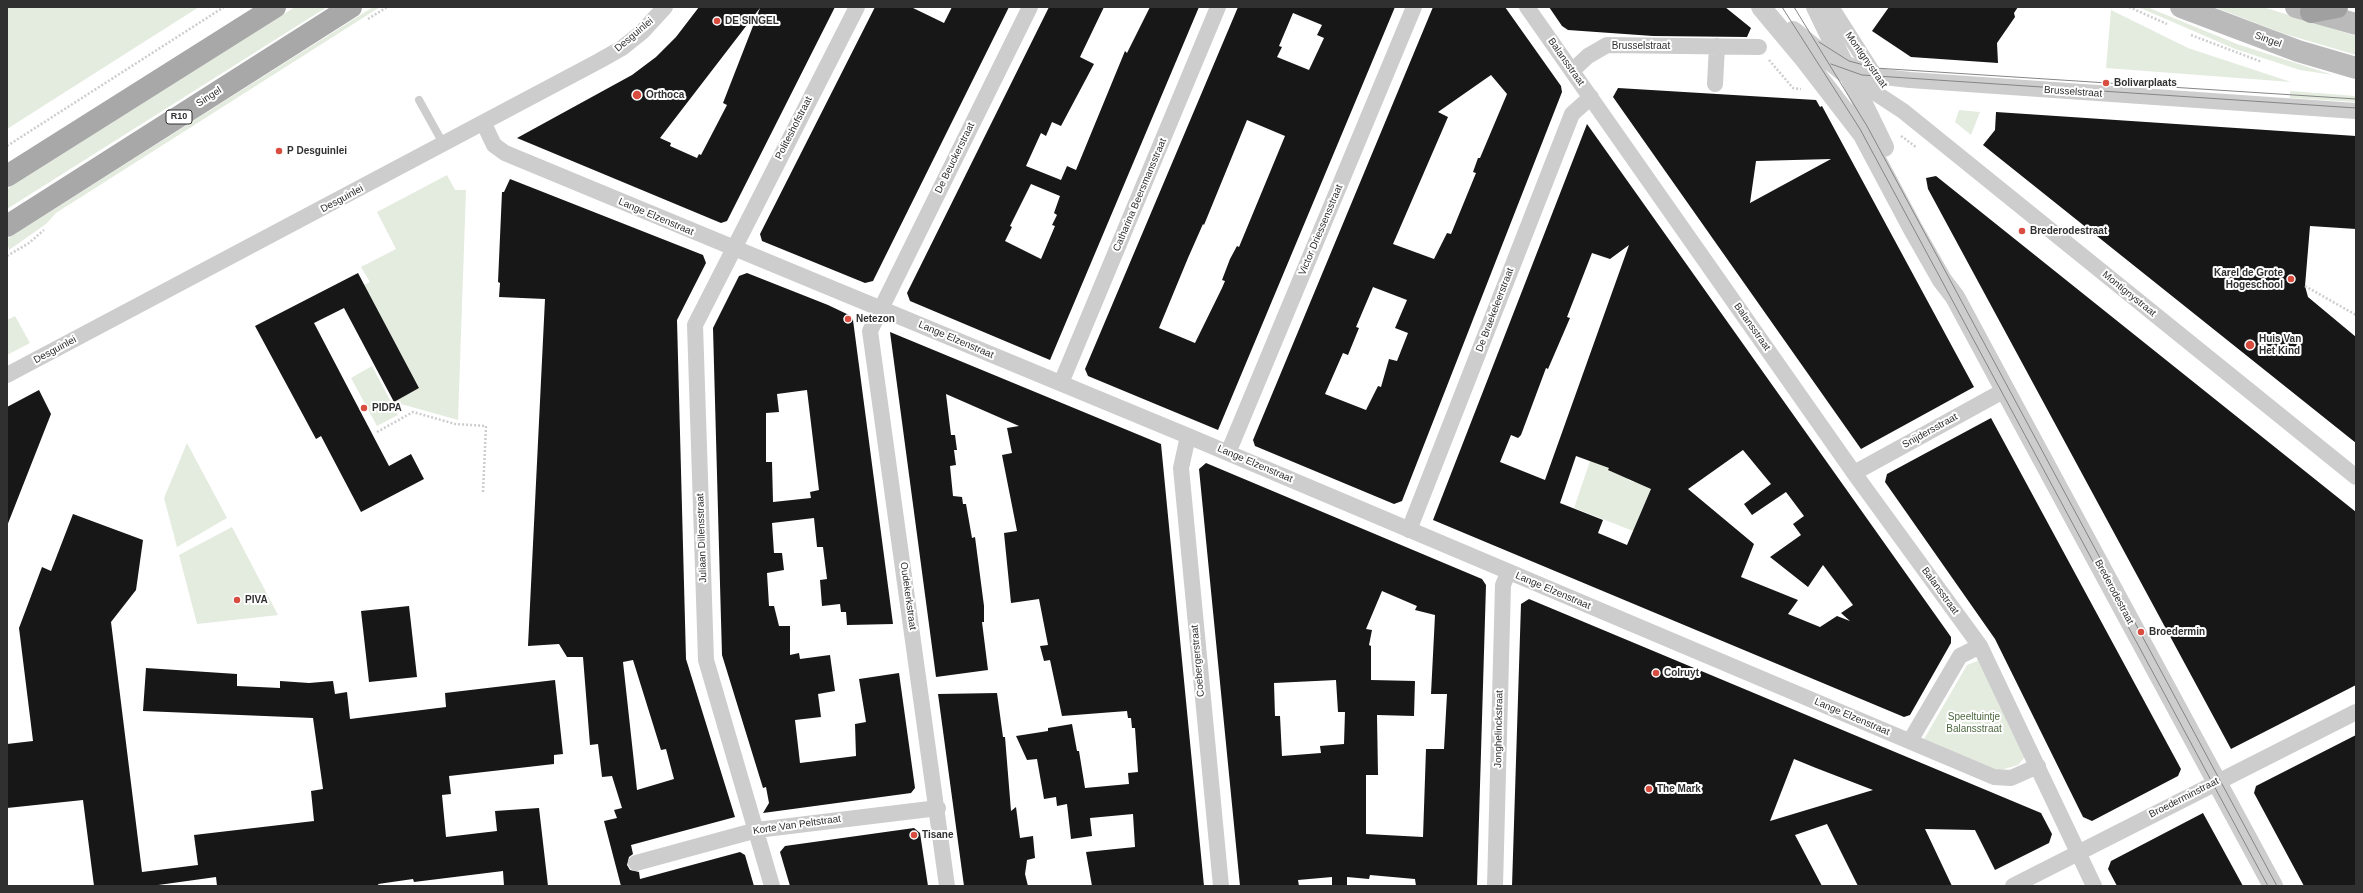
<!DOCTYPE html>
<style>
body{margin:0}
#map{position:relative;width:2363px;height:893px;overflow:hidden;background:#fff;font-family:Helvetica,sans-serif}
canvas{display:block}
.frame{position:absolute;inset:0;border:8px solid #303030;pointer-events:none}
</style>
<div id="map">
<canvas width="2363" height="893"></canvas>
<div class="frame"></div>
</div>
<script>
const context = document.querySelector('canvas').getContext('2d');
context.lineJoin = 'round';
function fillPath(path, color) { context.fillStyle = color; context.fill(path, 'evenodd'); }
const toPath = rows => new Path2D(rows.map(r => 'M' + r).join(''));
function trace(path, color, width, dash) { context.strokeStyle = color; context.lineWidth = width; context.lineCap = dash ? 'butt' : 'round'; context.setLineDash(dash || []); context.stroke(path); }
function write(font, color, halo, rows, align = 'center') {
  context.font = font + ' Helvetica,sans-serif'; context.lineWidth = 4; context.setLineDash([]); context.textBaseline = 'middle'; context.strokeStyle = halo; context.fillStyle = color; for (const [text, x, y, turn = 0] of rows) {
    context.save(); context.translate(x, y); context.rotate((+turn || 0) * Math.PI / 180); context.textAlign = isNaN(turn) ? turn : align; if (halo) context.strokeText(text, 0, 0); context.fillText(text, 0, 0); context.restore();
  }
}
const green = toPath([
 [7,7,199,7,7,129],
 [295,7,327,7,7,209,7,189],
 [373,7,380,7,56,213,46,224,9,250,7,239],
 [2138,7,2147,7,2237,44,2333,75,2300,70,2235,49],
 [2214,7,2263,7,2356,36,2356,55,2285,34],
 [2111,10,2188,48,2291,82,2106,68],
 [2290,91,2356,96,2356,102,2290,98],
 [1959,110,1980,112,1971,135,1955,122],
 [447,175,455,190,466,190,458,420,394,402,419,388,364,285,370,282,361,267,396,249,377,212],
 [15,316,30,343,7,355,7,320],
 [372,366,398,415,377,426,351,378],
 [187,443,227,518,177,547,164,498],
 [1590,461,1612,461,1609,470,1612,472,1632,469,1628,480,1634,482,1635,478,1663,481,1641,534,1574,508],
 [232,527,278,615,197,624,179,555],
 [1980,660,2025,757,2018,765,2001,770,1997,770,1924,739,1967,665]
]);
const building = toPath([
 [699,7,835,7,727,221,721,223,517,138,632,75,656,57,676,37],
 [760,8,723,103,727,105,701,155,699,154,697,158,670,146,671,143,660,138],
 [875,7,911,7,944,23,952,7,1009,7,873,281,865,283,762,241,760,234],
 [1049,7,1104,7,1080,57,1094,64,1061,126,1052,122,1046,136,1041,133,1026,166,1061,180,1067,166,1076,170,1125,51,1127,53,1150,7,1199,7,1050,360,910,301,907,293],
 [1031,184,1060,196,1054,213,1057,215,1052,225,1055,226,1041,259,1005,241,1012,227,1010,226],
 [1238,7,1395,7,1218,430,1088,376,1085,369],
 [1293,13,1322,25,1317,35,1324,38,1309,70,1277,57,1282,47,1279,46],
 [1247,120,1285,136,1239,247,1237,246,1230,259,1222,280,1225,281,1222,288,1195,343,1159,328,1188,258,1203,224,1204,225],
 [1433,7,1505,7,1561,86,1562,92,1402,501,1394,504,1255,446,1253,440],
 [1491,75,1507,94,1480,158,1478,158,1473,172,1476,173,1451,234,1447,233,1434,259,1393,244,1448,117,1438,112],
 [1373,287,1407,300,1395,328,1408,333,1397,361,1389,359,1381,387,1378,386,1366,410,1325,394,1343,353,1348,355,1359,328,1356,327],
 [1549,7,1725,7,1751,28,1747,37,1653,36,1568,30,1562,26],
 [1889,7,2018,7,2014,13,2015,17,1997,43,1998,63,1911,57,1872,31],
 [1618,88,1816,100,1820,107,1822,106,1974,387,1861,449,1613,97],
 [1831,159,1750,203,1756,161],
 [1996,112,2356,136,2356,229,2310,226,2305,286,2308,297,2356,337,2356,443,1983,145,1995,130],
 [1587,124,1951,637,1951,643,1910,715,1904,717,1433,520],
 [1629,245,1545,480,1500,462,1511,435,1518,438,1521,435,1546,368,1548,369,1570,318,1567,317,1592,253,1610,259],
 [1743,450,1771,484,1744,504,1752,515,1786,492,1804,516,1793,524,1801,535,1770,557,1808,587,1823,565,1853,605,1841,613,1850,621,1837,616,1820,627,1788,614,1798,600,1741,577,1754,544,1688,489],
 [1576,456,1609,468,1608,470,1651,489,1627,545,1598,533,1603,520,1560,503],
 [1936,176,2356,512,2356,685,2231,749,1928,189,1926,178],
 [510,179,703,255,706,263,677,320,686,659,735,817,631,845,633,854,629,857,627,865,630,870,639,872,640,879,740,852,745,855,754,886,621,886,604,821,617,818,614,810,622,808,612,776,602,777,598,744,590,745,583,657,567,657,559,644,528,646,545,299,499,297,500,283,498,282,502,192,504,192],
 [633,660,661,750,666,749,674,779,637,790,623,662],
 [358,273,419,388,394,402,344,308,314,323,389,466,411,454,424,479,361,512,321,436,316,439,255,326],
 [747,273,828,305,849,315,853,320,893,624,847,625,846,612,841,612,840,604,822,606,820,580,827,579,823,547,817,547,814,518,772,523,774,553,782,553,784,570,767,573,769,606,774,606,779,626,790,626,790,655,799,653,800,659,830,655,835,691,818,694,821,717,795,720,800,763,856,756,855,724,866,722,859,679,899,673,915,788,911,793,763,813,769,803,766,787,763,788,722,655,720,584,713,328,739,276],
 [807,390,819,490,810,492,811,498,773,502,772,462,766,462,766,413,779,412,777,394],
 [890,332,1161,444,1204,886,1092,886,1086,852,1135,847,1133,814,1090,818,1092,836,1071,839,1067,804,1057,806,1056,797,1044,799,1037,759,1027,760,1016,736,1048,731,1048,728,1072,724,1077,751,1079,751,1085,788,1129,784,1128,773,1138,772,1135,728,1132,728,1131,718,1128,718,1127,711,1062,716,1050,660,1044,661,1040,646,1048,645,1039,599,1011,603,1004,533,1017,531,1002,455,1012,453,1007,428,1019,426,946,394,951,435,955,435,957,450,954,450,956,465,950,466,953,496,962,497,963,504,966,504,972,538,975,537,984,606,984,622,982,622,988,670,936,677],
 [39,390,51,414,7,526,7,407],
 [1991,418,2181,769,2178,776,2092,821,2083,817,1995,639,1885,482,1887,474],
 [1206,463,1482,579,1486,585,1477,886,1416,886,1415,879,1370,875,1369,879,1347,877,1347,886,1332,886,1332,877,1298,880,1299,886,1240,886,1199,469],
 [1382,591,1417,606,1415,610,1435,615,1431,694,1447,694,1444,749,1426,749,1423,837,1366,834,1366,775,1378,775,1377,715,1414,716,1415,681,1371,680,1371,646,1369,645,1372,630,1366,629],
 [1336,680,1338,712,1345,712,1344,744,1320,746,1321,753,1282,756,1280,716,1275,716,1274,683],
 [73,514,143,540,136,590,111,622,142,872,198,865,194,835,314,821,311,791,323,789,313,718,143,711,146,668,237,674,237,686,280,688,280,681,309,683,333,681,335,694,347,692,350,719,446,707,445,693,555,680,563,754,554,755,554,764,449,776,451,794,442,795,446,837,497,831,495,811,539,808,548,886,504,886,503,871,414,882,413,879,378,884,379,886,217,886,216,877,151,886,94,886,83,800,7,808,7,744,33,741,19,628,42,567,51,571],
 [1529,599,2041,813,2052,834,2049,843,1995,870,1975,830,1925,829,1952,886,1858,886,1827,824,1795,835,1822,886,1512,886,1521,604],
 [1794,759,1816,768,1873,790,1770,821],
 [409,606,417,677,369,682,361,611],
 [997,693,1003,737,1005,737,1011,811,1016,807,1020,838,1033,836,1035,858,1027,860,1025,874,1028,886,964,886,938,694],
 [2356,735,2356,886,2304,886,2254,793,2256,786],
 [2203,813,2243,886,2117,886,2108,869,2111,861],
 [914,828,920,833,928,886,790,886,780,852,785,846]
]);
const path = toPath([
 [2129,7,2167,24],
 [368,19,387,7],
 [2191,35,2262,62],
 [1769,60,1793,88,1801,89],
 [1901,136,1916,147],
 [7,146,224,7],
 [7,256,29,243,44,230],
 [2305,286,2356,315],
 [377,432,413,412,455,424,486,426,483,492]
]);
const service = toPath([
 [419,100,444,145]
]);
const minor = toPath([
 [1527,7,1854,473,1980,646,2094,886],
 [1831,7,1875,76],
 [1840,61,1875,76,1910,80,2356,111],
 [1572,71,1588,56,1607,45,1759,47],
 [1848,75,1903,111,2356,477],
 [1715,84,1717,46],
 [484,124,494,145,505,153,1188,436,1994,777,2011,778,2038,766],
 [7,375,599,61,622,48,642,32,665,7],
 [1061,383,1218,7],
 [1188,436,1181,468,1221,886],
 [1228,453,1414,7],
 [1854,473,2005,390],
 [1409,530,1572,114,1591,97],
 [1910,741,1960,656,1980,646],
 [636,863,757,830,938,808],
 [772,886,706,660,695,325,857,7],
 [947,886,870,331,1030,7],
 [1495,886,1503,585,1508,573],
 [2013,886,2356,712]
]);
const tertiary = toPath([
 [1761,7,1802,56,1863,135,1913,229,1942,280,1955,297,2005,390,2273,886],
 [1816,7,1884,147],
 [1793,31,1844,72]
]);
const secondary = toPath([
 [2181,7,2298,51,2356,68],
 [2296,7,2356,24]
]);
const primary = toPath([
 [7,176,275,7],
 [7,226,351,7]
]);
const trunk = toPath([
 [2311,12,2337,7]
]);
const tram = toPath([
 [1782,7,1860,129,2268,886],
 [1794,7,1867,126,2277,886],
 [1819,42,1849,61,1875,68,2356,99],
 [1831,64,1862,75,2356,108]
]);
const markers = [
 [717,21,4,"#d94c40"],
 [2106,83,4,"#d94c40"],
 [637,95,5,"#d94c40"],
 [279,151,4,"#d94c40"],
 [2022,231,4,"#d94c40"],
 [2291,279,4,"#d94c40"],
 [848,319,4,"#d94c40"],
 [2250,345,5,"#d94c40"],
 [364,408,4,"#d94c40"],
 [237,600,4,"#d94c40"],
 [2141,632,4,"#d94c40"],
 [1656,673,4,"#d94c40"],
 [1649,789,4,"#d94c40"],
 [914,835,4,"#d94c40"]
];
const shields = [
 [179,117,26]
];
const shieldNames = [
 ["R10",179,117]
];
const poiNames = [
 ["DE SINGEL",725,21],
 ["Bolivarplaats",2114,83],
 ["Orthoca",646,95],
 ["P Desguinlei",287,151],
 ["Brederodestraat",2030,231],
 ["Karel de Grote",2283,273,"right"],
 ["Hogeschool",2283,285,"right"],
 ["Netezon",856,319],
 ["Huis Van",2259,339],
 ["Het Kind",2259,351],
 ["PIDPA",372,408],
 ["PIVA",245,600],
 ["Broedermin",2149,632],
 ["Colruyt",1664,673],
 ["The Mark",1657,789],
 ["Tisane",922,835]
];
const streetNames = [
 ["Desguinlei",634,35,-40],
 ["Singel",2268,40,20],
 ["Brusselstraat",1641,46],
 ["Montignystraat",1866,60,55],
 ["Balansstraat",1566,62,55],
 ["Brusselstraat",2073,92,4],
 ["Singel",209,97,-33],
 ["Politeshofstraat",794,128,-63],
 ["De Beuckerstraat",955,158,-64],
 ["Catharina Beersmansstraat",1140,195,-67],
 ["Desguinlei",342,199,-28],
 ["Lange Elzenstraat",656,217,23],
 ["Victor Driessensstraat",1321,230,-67],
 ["Montignystraat",2129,294,39],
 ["De Braekeleerstraat",1495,310,-69],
 ["Balansstraat",1752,327,55],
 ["Lange Elzenstraat",956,340,23],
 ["Desguinlei",55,350,-28],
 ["Snijdersstraat",1930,431,-29],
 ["Lange Elzenstraat",1255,464,23],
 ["Juliaan Dillensstraat",702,538,-92],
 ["Lange Elzenstraat",1553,591,23],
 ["Balansstraat",1940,591,54],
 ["Brederodestraat",2114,592,62],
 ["Oudekerkstraat",908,596,82],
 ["Coebergerstraat",1198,661,-95],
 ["Lange Elzenstraat",1852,717,23],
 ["Jonghelinckstraat",1499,729,-89],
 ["Broederminstraat",2184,798,-27],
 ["Korte Van Peltstraat",797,825,-8]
];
const parkNames = [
 ["Speeltuintje",1974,717],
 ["Balansstraat",1974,729]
];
fillPath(green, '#e4ecdf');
fillPath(building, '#171717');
trace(path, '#cdcdcd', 2.5, [2, 2]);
trace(service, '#cdcdcd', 8);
trace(minor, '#cdcdcd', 16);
trace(tertiary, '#cdcdcd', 20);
trace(secondary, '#bababa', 22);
trace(primary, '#a8a8a8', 22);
trace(trunk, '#a0a0a0', 22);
trace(tram, '#858585', 1);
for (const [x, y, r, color] of markers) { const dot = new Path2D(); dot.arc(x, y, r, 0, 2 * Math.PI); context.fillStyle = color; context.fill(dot); trace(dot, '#fff', 1.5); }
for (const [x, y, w] of shields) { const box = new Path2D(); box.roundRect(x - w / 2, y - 7, w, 14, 3); context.fillStyle = '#fff'; context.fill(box); trace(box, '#303030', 1); }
write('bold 9px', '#303030', null, shieldNames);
write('bold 10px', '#303030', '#fff', poiNames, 'left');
write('10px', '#303030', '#fff', streetNames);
write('10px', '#4d6940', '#fff', parkNames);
</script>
